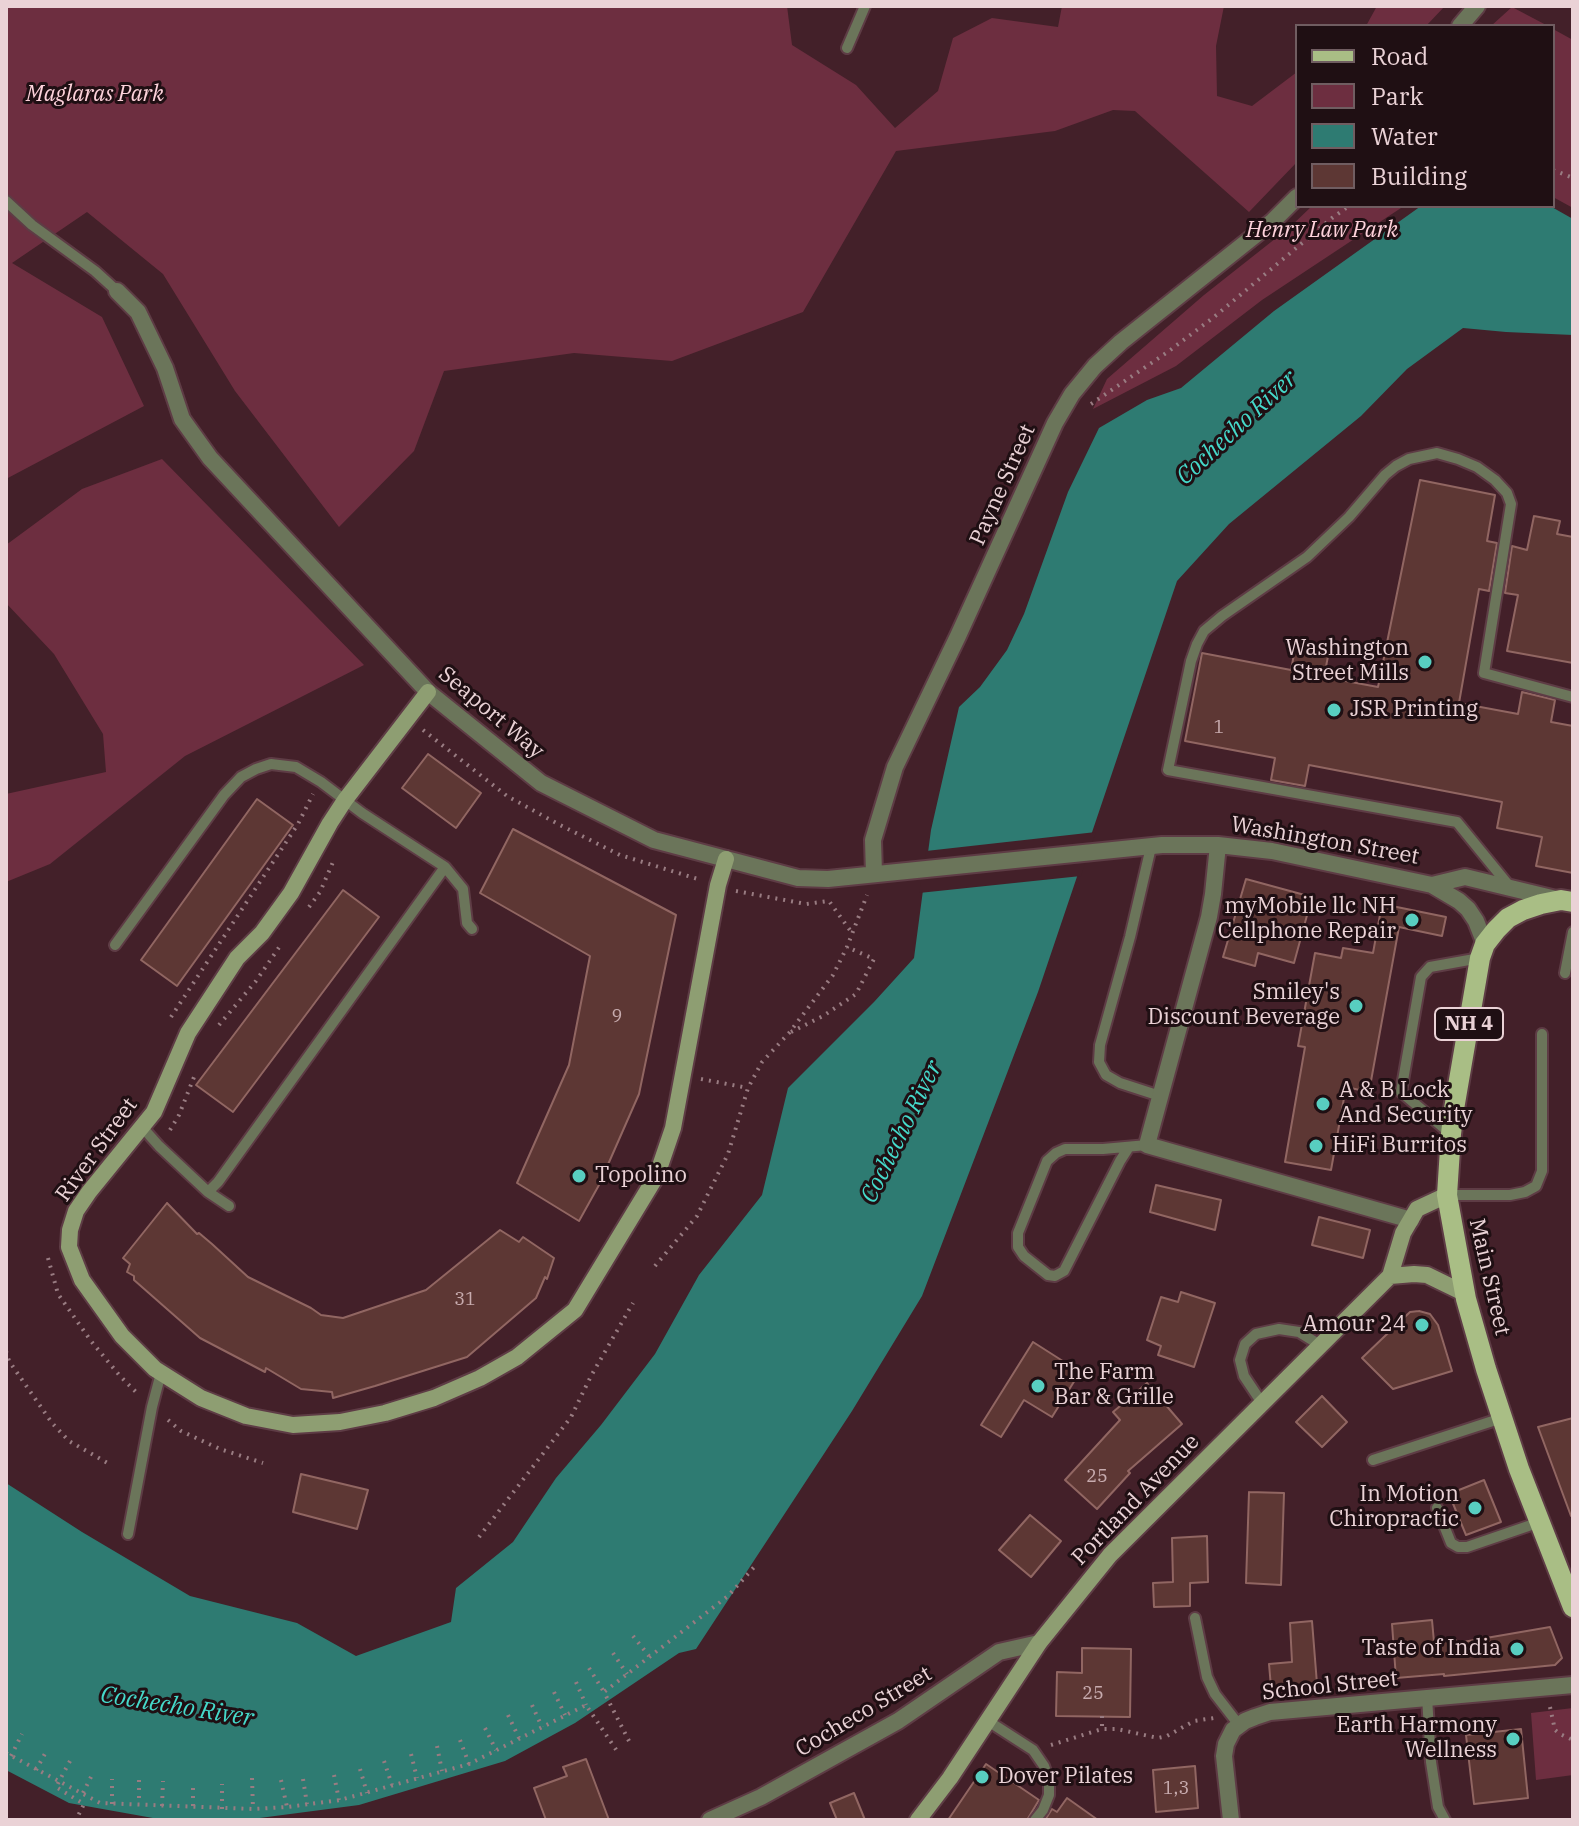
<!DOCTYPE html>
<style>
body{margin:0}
#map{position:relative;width:1579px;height:1826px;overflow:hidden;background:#432029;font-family:"IBM Plex Serif",serif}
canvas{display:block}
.frame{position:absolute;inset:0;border:8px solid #ead2d6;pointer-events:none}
.legend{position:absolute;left:1295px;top:24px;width:260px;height:184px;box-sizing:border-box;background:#1f0f13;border:2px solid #705d61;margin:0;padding:10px 14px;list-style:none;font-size:24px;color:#ead2d6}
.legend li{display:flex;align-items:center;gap:16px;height:40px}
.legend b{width:40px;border:2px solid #705d61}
</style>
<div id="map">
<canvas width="1579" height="1826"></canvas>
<div class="frame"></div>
<ul class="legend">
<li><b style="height:10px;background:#a9be85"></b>Road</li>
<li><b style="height:22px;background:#6d2e40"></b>Park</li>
<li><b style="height:22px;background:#2e7b72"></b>Water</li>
<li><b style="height:22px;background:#5d3734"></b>Building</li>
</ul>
</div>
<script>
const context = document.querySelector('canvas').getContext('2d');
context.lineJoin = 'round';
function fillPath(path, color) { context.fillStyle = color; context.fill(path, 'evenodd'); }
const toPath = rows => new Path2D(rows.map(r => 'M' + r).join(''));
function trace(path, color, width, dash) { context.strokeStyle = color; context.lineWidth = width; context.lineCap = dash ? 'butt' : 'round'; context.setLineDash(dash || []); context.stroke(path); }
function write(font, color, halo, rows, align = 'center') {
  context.font = font + ' "IBM Plex Serif",serif'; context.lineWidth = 6; context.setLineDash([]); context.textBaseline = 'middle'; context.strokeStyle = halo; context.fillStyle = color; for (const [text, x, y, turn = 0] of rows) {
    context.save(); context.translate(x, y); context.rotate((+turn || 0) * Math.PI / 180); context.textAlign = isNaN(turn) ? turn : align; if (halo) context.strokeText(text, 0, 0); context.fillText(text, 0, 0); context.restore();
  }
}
const green = toPath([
 [6,6,787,6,792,45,856,85,895,128,938,91,953,38,992,18,1058,27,1062,6,1224,6,1216,46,1217,96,1252,106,1297,72,1297,162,1249,212,1135,111,1113,110,1055,131,896,151,803,312,672,361,574,353,444,371,414,451,339,527,235,391,163,274,87,212,12,263,102,317,144,406,6,479],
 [1377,6,1445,6,1426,26,1366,26],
 [1512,7,1548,26,1491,26],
 [1553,29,1573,40,1573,208,1553,197],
 [1312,206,1404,206,1262,300,1176,366,1093,409,1107,379,1204,295,1290,227],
 [162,459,364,665,185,756,50,864,6,882,6,794,106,772,103,734,54,654,6,603,6,545,82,489],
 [1573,1708,1573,1775,1536,1780,1531,1713]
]);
const water = toPath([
 [1421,206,1550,206,1573,219,1573,335,1506,332,1463,328,1407,369,1361,416,1229,524,1177,581,1038,992,922,1296,852,1411,696,1649,679,1653,575,1723,505,1761,359,1805,252,1819,164,1820,69,1803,6,1770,6,1483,82,1532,190,1596,297,1623,356,1656,451,1622,456,1588,513,1542,556,1478,601,1425,655,1354,699,1275,762,1195,788,1088,874,1002,914,958,931,830,959,707,980,687,1007,650,1024,614,1068,492,1099,428,1147,400,1181,388,1274,311]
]);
const pier = toPath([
 [1096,832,1081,876,919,893,926,851]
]);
const building = toPath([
 [1420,480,1495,495,1487,541,1497,543,1489,591,1479,589,1459,703,1518,714,1522,692,1555,700,1551,722,1573,726,1573,873,1536,866,1542,837,1497,828,1502,802,1309,765,1305,786,1271,780,1275,758,1185,741,1202,653,1291,670,1296,644,1329,651,1324,677,1378,687,1420,480],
 [1534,516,1560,521,1557,534,1573,537,1573,663,1507,651,1518,595,1505,593,1512,546,1527,550,1534,516],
 [428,754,481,793,456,828,402,788,428,754],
 [257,799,293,825,177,986,141,960,257,799],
 [513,829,676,915,639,1094,599,1185,579,1221,517,1183,569,1065,590,956,480,893,513,829],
 [1246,879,1312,897,1294,963,1258,953,1255,966,1223,957,1246,879],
 [343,890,379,917,233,1112,196,1085,343,890],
 [1382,904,1446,917,1442,936,1399,927,1369,1092,1346,1087,1331,1170,1285,1162,1305,1047,1298,1046,1315,953,1341,958,1343,948,1373,953,1382,904],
 [1156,1185,1221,1200,1215,1230,1150,1212,1156,1185],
 [167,1203,197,1234,199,1233,212,1244,248,1277,311,1308,321,1315,343,1318,426,1290,500,1230,519,1242,523,1237,554,1258,547,1279,545,1277,536,1298,467,1357,375,1386,333,1398,332,1392,301,1389,266,1368,265,1372,200,1338,134,1280,134,1276,127,1272,130,1264,123,1258,167,1203],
 [1319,1217,1370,1230,1363,1258,1312,1245,1319,1217],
 [1181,1292,1215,1303,1194,1367,1158,1355,1161,1346,1147,1340,1161,1297,1178,1302,1181,1292],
 [1419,1311,1430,1314,1438,1325,1452,1371,1393,1389,1362,1358,1410,1312,1419,1311],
 [1033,1342,1080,1372,1052,1417,1024,1400,1001,1437,981,1425,1033,1342],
 [1147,1383,1182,1424,1128,1471,1130,1473,1097,1509,1065,1480,1120,1420,1113,1412,1147,1383],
 [1322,1396,1347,1422,1322,1447,1296,1422,1322,1396],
 [1573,1418,1573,1516,1571,1516,1538,1427,1573,1418],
 [301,1474,368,1490,357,1529,293,1512,301,1474],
 [1484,1480,1501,1522,1466,1535,1449,1494,1484,1480],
 [1249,1492,1284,1493,1281,1585,1246,1583,1249,1492],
 [1030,1515,1061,1541,1031,1577,999,1550,1030,1515],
 [1207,1536,1208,1582,1190,1583,1190,1606,1154,1607,1153,1583,1173,1582,1172,1538,1207,1536],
 [1432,1620,1434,1642,1456,1640,1457,1643,1550,1627,1562,1658,1555,1665,1444,1676,1444,1674,1396,1678,1392,1624,1432,1620],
 [1312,1621,1317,1684,1271,1687,1269,1664,1292,1662,1290,1623,1312,1621],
 [1082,1648,1131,1649,1130,1717,1056,1716,1057,1672,1082,1673,1082,1648],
 [1521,1729,1528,1798,1474,1804,1466,1735,1521,1729],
 [586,1759,609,1820,546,1820,534,1788,567,1776,563,1767,586,1759],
 [986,1764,1039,1800,1027,1820,948,1820,986,1764],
 [1195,1766,1198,1808,1156,1812,1153,1770,1195,1766],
 [854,1793,865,1820,837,1820,830,1803,854,1793],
 [1067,1798,1098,1820,1045,1820,1052,1809,1057,1812,1067,1798]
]);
const path = toPath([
 [1553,170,1573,178],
 [1091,404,1169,351,1214,317,1332,218,1349,206],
 [423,730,507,796,558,824,620,855,701,880],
 [736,891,806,904,829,901,852,933],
 [309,907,320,892,333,862],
 [171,1017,298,824,313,794],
 [219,1025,256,981,280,946],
 [791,1032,823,1016,856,994,874,959,847,947],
 [701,1079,748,1088],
 [170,1130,179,1115,196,1072],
 [48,1258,58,1294,91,1341,120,1376,137,1393],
 [655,1266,697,1216,728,1154,748,1088,762,1062,789,1033,833,975,847,947,867,895],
 [6,1351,9,1361,52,1423,69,1441,111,1465],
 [168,1420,181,1431,220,1449,263,1463],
 [479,1537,571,1417,591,1376,633,1303],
 [633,1636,649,1656],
 [613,1653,627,1674],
 [589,1668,604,1692],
 [576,1682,586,1705],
 [554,1692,565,1715],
 [532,1705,542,1727],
 [1550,1707,1555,1730,1560,1734,1573,1740],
 [508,1715,519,1738],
 [1102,1716,1102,1729],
 [485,1728,496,1750],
 [460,1740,469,1764],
 [629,1741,604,1692,728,1596,757,1564],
 [1051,1745,1102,1729,1117,1729,1158,1738,1167,1736,1194,1721,1214,1718],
 [437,1746,442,1771],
 [6,1753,100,1803,253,1809,287,1807,340,1800,469,1764,586,1705,619,1754],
 [411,1754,417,1778],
 [11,1756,22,1734],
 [70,1761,56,1787,84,1804,76,1820],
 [384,1761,392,1785],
 [360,1769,367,1793],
 [36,1770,47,1750],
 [334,1775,339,1800],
 [252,1778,253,1809],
 [303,1779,307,1804],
 [139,1780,139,1804],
 [281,1780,287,1807],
 [83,1793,93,1773],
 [112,1804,112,1779],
 [162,1806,163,1781],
 [193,1806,193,1782],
 [222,1809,222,1784]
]);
const lane = toPath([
 [847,48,865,6],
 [6,201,32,225,95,271,117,291],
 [1151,847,1130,937,1100,1045,1099,1062,1106,1075,1120,1083,1160,1096],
 [445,867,463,889,467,923,472,929],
 [1510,887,1457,822,1168,770,1191,661,1197,644,1204,631,1222,616,1307,557,1349,517,1385,475,1396,466,1409,459,1437,453,1458,459,1477,467,1495,480,1507,493,1511,504,1484,673,1573,697],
 [115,945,224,795,241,777,256,769,271,764,296,767,321,782,362,813,445,867,218,1182,208,1192],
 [1565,973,1573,932],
 [143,1128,159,1146,208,1192,229,1206],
 [1451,1134,1401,1092,1421,977,1430,967,1480,958],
 [1129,1147,1120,1161,1064,1271,1055,1276,1048,1275,1024,1256,1018,1247,1018,1233,1047,1161,1056,1153,1065,1149,1103,1149,1147,1145],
 [1447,1195,1510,1195,1525,1192,1536,1186,1542,1171,1542,1034],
 [1262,1403,1244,1376,1240,1360,1245,1344,1256,1334,1279,1329,1299,1332,1320,1345],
 [1373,1460,1502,1418],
 [1437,1508,1451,1543,1458,1547,1467,1547,1540,1522],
 [128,1534,152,1407,161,1373],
 [1195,1618,1207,1677,1215,1694,1239,1725],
 [1427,1697,1431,1762,1438,1807,1445,1820],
 [988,1721,1033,1750,1044,1766,1049,1780,1049,1795,1043,1810,1035,1820]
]);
const street = toPath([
 [1460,26,1477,6],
 [117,291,138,312,165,368,182,419,210,458,428,692,541,783,654,840,798,878,828,879,1162,845,1218,845,1272,851,1432,885,1465,877,1556,899],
 [1218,845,1213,894,1209,917,1147,1145,1411,1220],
 [874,874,873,840,895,767,958,636,1055,423,1072,394,1095,366,1121,342,1273,221,1297,197],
 [1432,885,1459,901,1468,909,1476,921,1485,944],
 [710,1820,761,1797,898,1721,999,1652,1039,1643],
 [1231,1820,1224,1756,1226,1744,1233,1730,1245,1721,1255,1717,1270,1712,1573,1685]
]);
const secondary = toPath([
 [428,692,345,800,330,823,291,893,262,933,237,958,188,1033,154,1112,89,1192,76,1211,70,1230,69,1247,82,1280,122,1336,155,1369,201,1398,246,1416,293,1425,340,1422,385,1413,434,1398,480,1378,517,1357,575,1310,657,1175,673,1128,718,885,726,859],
 [1390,1276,1414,1274,1427,1275,1464,1293],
 [918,1820,950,1778,1039,1643,1110,1555,1390,1276,1403,1233,1417,1209,1447,1195]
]);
const primary = toPath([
 [1573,902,1561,900,1541,904,1523,910,1508,918,1496,930,1485,944,1480,958,1454,1109,1451,1134,1447,1195,1466,1299,1486,1369,1519,1469,1573,1607]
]);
const markers = [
 [1425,662,8,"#58cec0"],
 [1334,710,8,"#58cec0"],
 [1412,920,8,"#58cec0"],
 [1356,1006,8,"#58cec0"],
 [1323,1104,8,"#58cec0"],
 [1316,1146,8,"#58cec0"],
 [579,1176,8,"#58cec0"],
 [1422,1325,8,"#58cec0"],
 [1038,1386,8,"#58cec0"],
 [1475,1508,8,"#58cec0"],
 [1517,1649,8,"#58cec0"],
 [1513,1739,8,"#58cec0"],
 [982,1777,8,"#58cec0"]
];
const numberNames = [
 ["1",1219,728],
 ["9",617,1017],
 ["31",465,1300],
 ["25",1097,1477],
 ["25",1093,1694],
 ["1,3",1176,1789]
];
const shields = [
 [1469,1024,68]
];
const shieldNames = [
 ["NH 4",1469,1024]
];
const parkNames = [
 ["Maglaras Park",95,95],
 ["Henry Law Park",1322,231]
];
const streetNames = [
 ["Payne Street",1003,485,-66],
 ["Seaport Way",491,713,40],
 ["Washington Street",1325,841,10],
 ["River Street",97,1150,-54],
 ["Main Street",1489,1277,77],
 ["Portland Avenue",1136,1500,-46],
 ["School Street",1330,1686,-6],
 ["Cocheco Street",864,1712,-31]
];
const poiNames = [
 ["Washington",1409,649],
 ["Street Mills",1409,674],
 ["JSR Printing",1350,710,"left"],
 ["myMobile llc NH",1396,907],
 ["Cellphone Repair",1396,932],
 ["Smiley's",1340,993],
 ["Discount Beverage",1340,1018],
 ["A & B Lock",1339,1091,"left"],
 ["And Security",1339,1116,"left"],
 ["HiFi Burritos",1332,1146,"left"],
 ["Topolino",595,1176,"left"],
 ["Amour 24",1406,1325],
 ["The Farm",1054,1373,"left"],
 ["Bar & Grille",1054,1398,"left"],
 ["In Motion",1459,1495],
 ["Chiropractic",1459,1520],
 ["Taste of India",1501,1649],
 ["Earth Harmony",1497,1726],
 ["Wellness",1497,1751],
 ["Dover Pilates",998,1777,"left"]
];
const waterNames = [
 ["Cochecho River",1237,428,-43],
 ["Cochecho River",902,1132,-64],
 ["Cochecho River",177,1707,9]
];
fillPath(green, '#6d2e40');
fillPath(water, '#2e7b72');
fillPath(pier, '#432029');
fillPath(building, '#5d3734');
trace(building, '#916662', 2);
trace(lane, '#5e3c45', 14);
trace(street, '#5e3c45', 20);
trace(secondary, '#5e3c45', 20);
trace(primary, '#5e3c45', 24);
trace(path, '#997c82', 4, [2, 6]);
trace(lane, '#6b755a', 10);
trace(street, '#6b755a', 16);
trace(secondary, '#8e9e72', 16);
trace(primary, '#a9be85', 20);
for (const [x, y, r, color] of markers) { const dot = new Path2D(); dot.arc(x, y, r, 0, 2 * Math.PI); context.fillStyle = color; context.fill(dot); trace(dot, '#1f0f13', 3); }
write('18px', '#c7abae', null, numberNames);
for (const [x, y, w] of shields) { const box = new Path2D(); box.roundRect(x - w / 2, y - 16, w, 32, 6); context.fillStyle = '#1f0f13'; context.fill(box); trace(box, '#ead2d6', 2); }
write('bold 20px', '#ead2d6', null, shieldNames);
write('italic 22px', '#fed2db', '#1f0f13', parkNames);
write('22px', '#ead2d6', '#1f0f13', streetNames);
write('22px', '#ead2d6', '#1f0f13', poiNames, 'right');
write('italic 24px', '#45d9ca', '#1f0f13', waterNames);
</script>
